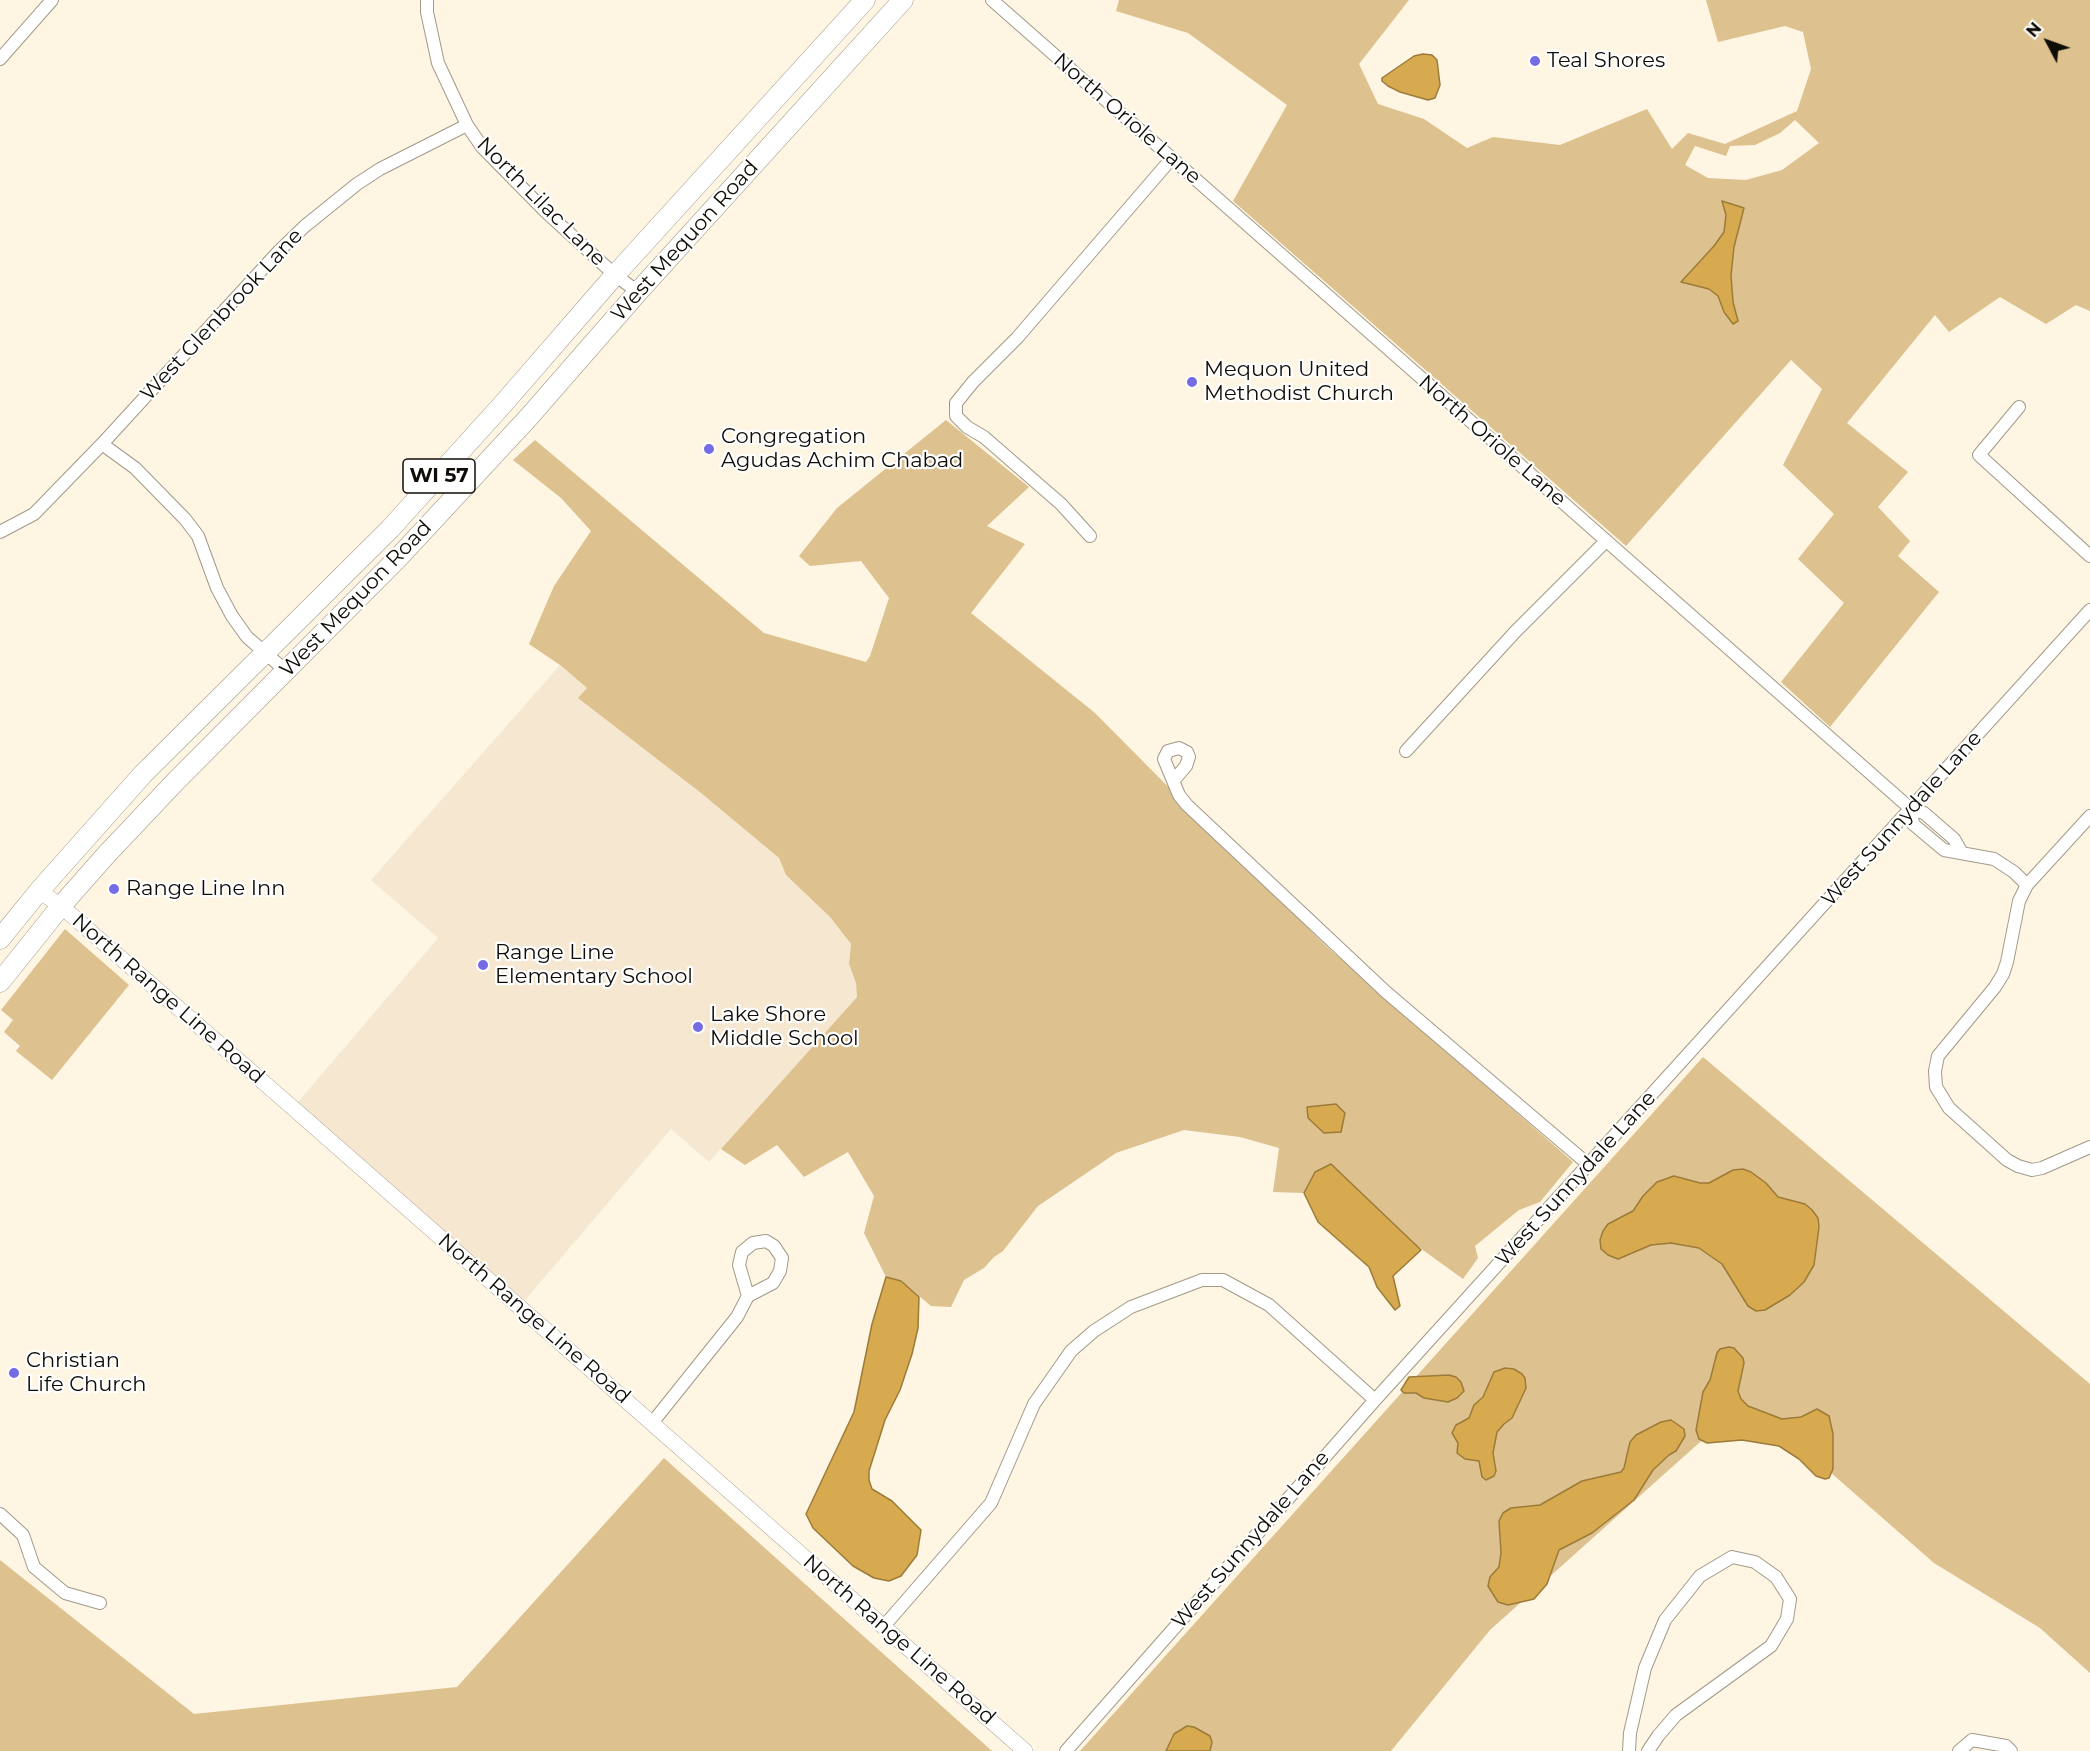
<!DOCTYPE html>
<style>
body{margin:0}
#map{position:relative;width:2090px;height:1751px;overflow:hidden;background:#fef5e3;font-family:Montserrat,sans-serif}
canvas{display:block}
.north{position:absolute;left:2018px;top:12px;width:60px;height:60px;-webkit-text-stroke:4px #fff;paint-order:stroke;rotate:311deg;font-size:16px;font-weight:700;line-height:24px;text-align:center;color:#100d07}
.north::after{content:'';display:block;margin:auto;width:21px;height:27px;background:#100d07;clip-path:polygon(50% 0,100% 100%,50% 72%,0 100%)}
</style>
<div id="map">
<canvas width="2090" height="1751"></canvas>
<div class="north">N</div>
</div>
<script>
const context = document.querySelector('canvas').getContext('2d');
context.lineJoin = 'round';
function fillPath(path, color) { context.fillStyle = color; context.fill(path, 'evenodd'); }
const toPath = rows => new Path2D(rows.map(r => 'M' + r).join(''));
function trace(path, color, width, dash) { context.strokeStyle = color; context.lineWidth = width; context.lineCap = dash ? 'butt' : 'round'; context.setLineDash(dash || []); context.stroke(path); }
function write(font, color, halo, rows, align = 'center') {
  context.font = font + ' Montserrat,sans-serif'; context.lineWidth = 4.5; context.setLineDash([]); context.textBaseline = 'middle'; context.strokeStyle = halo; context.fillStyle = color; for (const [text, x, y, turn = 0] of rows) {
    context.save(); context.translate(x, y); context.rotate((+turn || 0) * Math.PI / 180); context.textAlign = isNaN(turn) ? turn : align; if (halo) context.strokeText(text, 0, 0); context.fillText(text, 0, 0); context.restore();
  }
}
const built = toPath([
 [560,665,588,689,579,698,701,793,779,858,786,875,830,917,851,945,849,964,856,983,857,997,709,1162,671,1129,520,1306,293,1108,438,938,371,880]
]);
const green = toPath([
 [1119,0,1409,0,1359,64,1378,104,1424,119,1467,148,1493,137,1560,145,1647,109,1672,149,1688,133,1725,144,1797,111,1811,69,1803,32,1785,26,1718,42,1706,0,2090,0,2090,311,2076,305,2046,324,2000,297,1949,332,1935,315,1847,423,1908,472,1878,507,1910,541,1898,556,1939,592,1830,727,1781,682,1844,603,1798,559,1834,514,1783,465,1822,389,1791,360,1626,546,1233,201,1287,105,1188,33,1116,11],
 [1795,120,1819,143,1782,170,1746,180,1708,178,1685,165,1695,146,1726,156,1730,146,1755,145,1780,133],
 [1723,201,1744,208,1734,247,1731,275,1733,302,1737,321,1724,312,1718,296,1709,289,1682,282,1714,246,1724,232,1727,215],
 [946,420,1029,487,987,526,1025,544,971,613,1095,713,1326,946,1573,1162,1540,1202,1519,1210,1475,1246,1478,1258,1463,1279,1315,1172,1304,1193,1273,1192,1279,1148,1240,1137,1184,1130,1116,1153,1038,1206,1003,1251,994,1257,984,1268,964,1280,951,1307,931,1306,901,1281,886,1277,864,1233,874,1196,848,1152,804,1177,777,1145,745,1165,721,1149,857,997,856,983,849,964,851,944,830,917,786,875,779,858,701,793,578,698,587,688,560,665,529,644,554,586,591,531,561,498,513,460,535,440,764,633,866,662,870,656,889,598,861,561,810,566,799,556,837,508],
 [65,929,129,985,52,1080,16,1051,20,1046,4,1032,13,1020,1,1010],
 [1703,1057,2090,1384,2090,1673,2040,1628,1934,1563,1798,1444,1709,1434,1490,1630,1391,1751,1080,1751],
 [664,1458,992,1751,0,1751,0,1560,194,1714,457,1687]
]);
const water = toPath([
 [1423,54,1432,55,1437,60,1440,85,1435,98,1428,100,1400,92,1388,86,1382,81,1382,78,1414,56,1423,54],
 [1722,201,1744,208,1734,247,1731,275,1733,302,1738,321,1733,324,1724,312,1718,296,1709,289,1681,282,1714,246,1724,232,1726,215,1722,201],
 [1336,1104,1345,1113,1341,1132,1324,1133,1308,1118,1307,1107,1336,1104],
 [1331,1164,1421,1250,1393,1276,1400,1306,1395,1310,1377,1287,1369,1267,1318,1222,1304,1193,1315,1172,1331,1164],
 [1743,1169,1751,1172,1766,1183,1778,1197,1805,1204,1812,1210,1818,1218,1819,1227,1814,1265,1804,1282,1790,1295,1765,1310,1756,1311,1748,1306,1722,1264,1699,1248,1671,1243,1651,1245,1618,1259,1608,1255,1601,1249,1600,1240,1603,1231,1608,1224,1633,1211,1643,1196,1657,1182,1674,1176,1700,1183,1709,1183,1733,1170,1743,1169],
 [886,1277,901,1281,919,1297,918,1328,912,1354,900,1390,885,1420,869,1471,869,1480,872,1489,892,1501,921,1530,917,1555,901,1576,889,1581,874,1578,853,1566,813,1528,806,1514,854,1412,872,1324,886,1277],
 [1729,1347,1734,1348,1743,1358,1744,1363,1738,1391,1741,1399,1748,1406,1782,1419,1801,1417,1817,1409,1829,1416,1833,1434,1833,1469,1829,1478,1825,1479,1816,1476,1799,1459,1779,1446,1742,1440,1707,1443,1699,1439,1696,1430,1703,1392,1710,1380,1717,1353,1720,1349,1729,1347],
 [1505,1368,1514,1369,1522,1374,1525,1378,1526,1388,1512,1418,1504,1424,1497,1432,1493,1453,1496,1471,1494,1476,1486,1480,1482,1477,1479,1461,1465,1459,1457,1453,1458,1443,1452,1433,1456,1425,1469,1418,1474,1405,1483,1397,1494,1372,1505,1368],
 [1449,1375,1456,1377,1461,1382,1464,1391,1457,1398,1448,1402,1424,1398,1416,1393,1404,1393,1401,1390,1409,1377,1449,1375],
 [1671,1420,1684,1429,1685,1436,1676,1451,1669,1455,1653,1470,1634,1500,1592,1533,1559,1550,1547,1584,1534,1599,1508,1605,1498,1602,1488,1586,1490,1577,1499,1567,1501,1553,1499,1521,1503,1513,1511,1508,1540,1505,1582,1481,1621,1472,1624,1468,1630,1442,1636,1435,1661,1422,1671,1420],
 [1187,1726,1194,1727,1210,1736,1212,1742,1210,1751,1166,1751,1174,1734,1187,1726]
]);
const minor = toPath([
 [427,0,427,12,438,63,467,125,482,147,545,211,615,275,638,292],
 [992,0,1911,809,1924,813,1954,839,1962,853],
 [0,59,52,0],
 [2019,407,1979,455,2090,556],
 [102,444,135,468,185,519,198,536,217,588,232,616,247,637,286,671],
 [0,532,34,514,102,444,279,251,305,226,357,184,380,169,467,125],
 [1090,536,1061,504,984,437,967,427,956,416,956,403,973,382,1017,338,1172,158],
 [1406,751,1515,632,1606,541],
 [1174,780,1186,766,1189,757,1187,752,1179,748,1168,751,1164,759,1179,795,1187,805,1386,992,1589,1165],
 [1911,809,1913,824,1944,850,1994,859,2014,872,2027,885],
 [2090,816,2027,885,2019,901,2007,962,2003,974,1995,987,1938,1056,1935,1071,1936,1087,1949,1108,2007,1160,2018,1166,2032,1170,2042,1168,2090,1147],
 [652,1423,737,1317,748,1296,773,1283,780,1271,782,1258,774,1246,766,1241,753,1243,742,1252,739,1265,748,1296],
 [0,1514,23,1535,34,1567,65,1593,100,1603],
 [884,1626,991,1503,1034,1404,1071,1351,1094,1331,1131,1307,1202,1280,1223,1280,1269,1305,1375,1400],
 [1066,1751,1375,1400,2090,610],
 [1629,1751,1630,1733,1645,1668,1665,1620,1700,1576,1732,1557,1755,1562,1776,1577,1790,1599,1787,1619,1771,1646,1676,1715,1658,1736,1648,1751],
 [1959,1751,1972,1740,2006,1746,2011,1751]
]);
const tertiary = toPath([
 [39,891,61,906,293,1108,1025,1751]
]);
const primary = toPath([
 [0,939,39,891,143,774,390,529,503,404,615,275,865,0],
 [0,982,61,906,106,855,176,781,399,557,528,418,638,292,903,0]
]);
const markers = [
 [1535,61,6,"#746be5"],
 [1192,382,6,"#746be5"],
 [709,449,6,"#746be5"],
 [114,889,6,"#746be5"],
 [483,965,6,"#746be5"],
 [698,1027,6,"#746be5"],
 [14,1373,6,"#746be5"]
];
const shields = [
 [439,476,72]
];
const shieldNames = [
 ["WI 57",439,476]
];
const poiNames = [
 ["Teal Shores",1547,61],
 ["Mequon United",1204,370],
 ["Methodist Church",1204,394],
 ["Congregation",721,437],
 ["Agudas Achim Chabad",721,461],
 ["Range Line Inn",126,889],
 ["Range Line",495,953],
 ["Elementary School",495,977],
 ["Lake Shore",710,1015],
 ["Middle School",710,1039],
 ["Christian",26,1361],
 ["Life Church",26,1385]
];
const streetNames = [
 ["North Oriole Lane",1127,119,41],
 ["North Lilac Lane",541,202,45],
 ["West Mequon Road",685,241,-48],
 ["West Glenbrook Lane",222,315,-47],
 ["North Oriole Lane",1492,441,41],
 ["West Mequon Road",356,599,-46],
 ["West Sunnydale Lane",1902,819,-48],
 ["North Range Line Road",168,999,41],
 ["West Sunnydale Lane",1576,1179,-48],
 ["North Range Line Road",534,1319,41],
 ["West Sunnydale Lane",1251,1540,-49],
 ["North Range Line Road",899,1640,41]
];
fillPath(built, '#f6e8d0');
fillPath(green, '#ddc18e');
fillPath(water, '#d8aa4f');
trace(water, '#9c7b39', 1.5);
trace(minor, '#a29989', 14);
trace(tertiary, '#a29989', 16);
trace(primary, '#a29989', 21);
trace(minor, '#fff', 12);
trace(tertiary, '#fff', 15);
trace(primary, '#fff', 20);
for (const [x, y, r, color] of markers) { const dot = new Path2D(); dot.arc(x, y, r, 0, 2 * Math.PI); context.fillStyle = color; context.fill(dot); trace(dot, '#fff', 2); }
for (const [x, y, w] of shields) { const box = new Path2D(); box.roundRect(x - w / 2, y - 17, w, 34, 4.5); context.fillStyle = '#fff'; context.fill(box); trace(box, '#100d07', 1.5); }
write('bold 20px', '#100d07', null, shieldNames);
write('21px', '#100d07', '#fff', poiNames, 'left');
write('21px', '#100d07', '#fff', streetNames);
</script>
